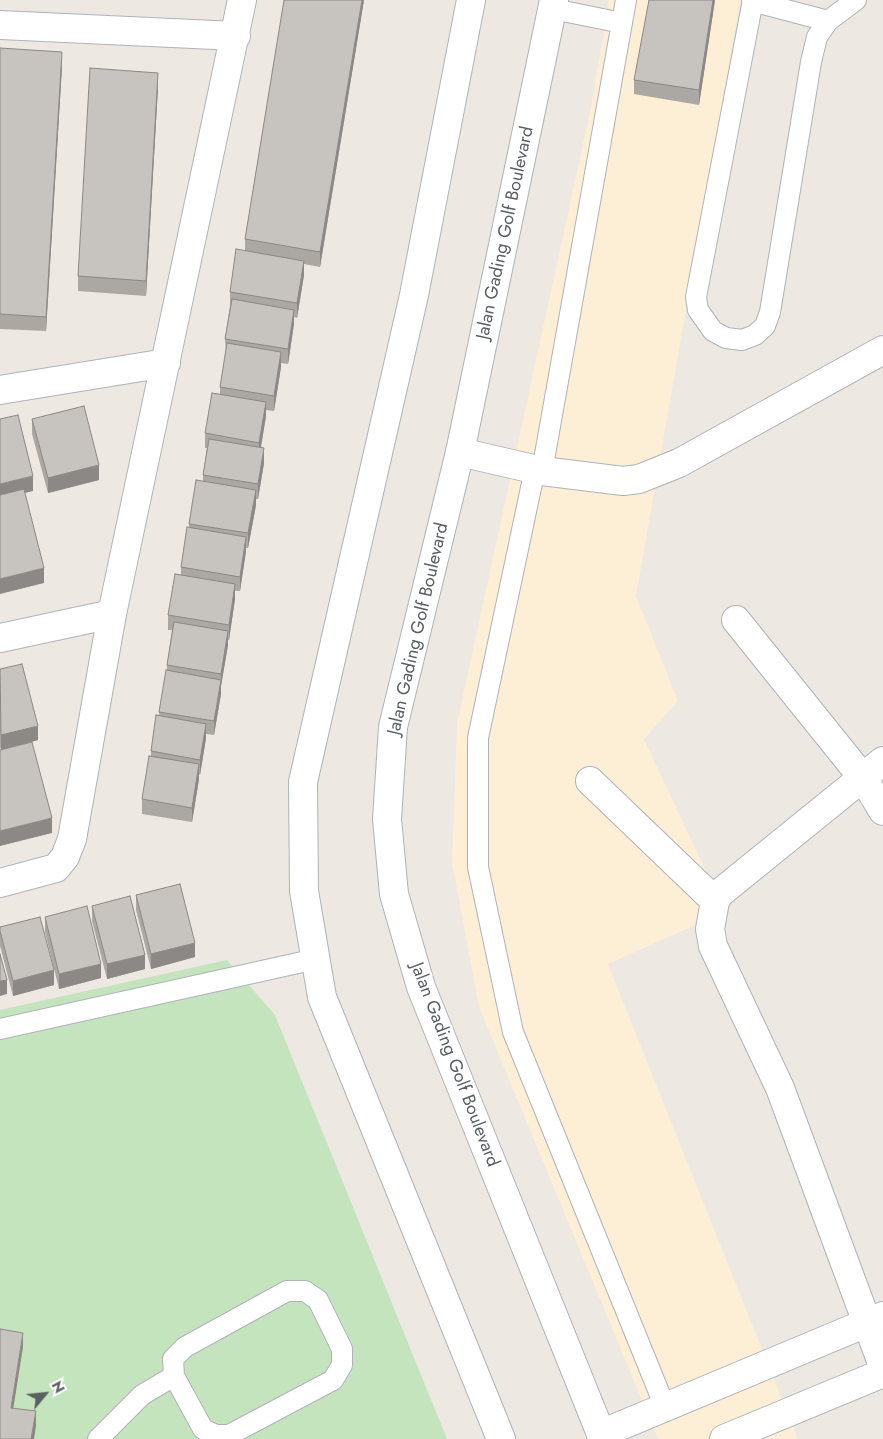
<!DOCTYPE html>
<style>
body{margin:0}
#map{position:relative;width:883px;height:1439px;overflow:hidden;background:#ede8e1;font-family:Jost,sans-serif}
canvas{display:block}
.north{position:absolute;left:20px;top:1369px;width:50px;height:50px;-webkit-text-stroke:4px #fff;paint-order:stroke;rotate:62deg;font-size:14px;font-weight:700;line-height:20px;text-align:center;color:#5a5f62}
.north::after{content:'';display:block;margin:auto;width:18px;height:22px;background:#5a5f62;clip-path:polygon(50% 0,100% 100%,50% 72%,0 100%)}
</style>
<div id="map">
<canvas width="883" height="1439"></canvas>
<div class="north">N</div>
</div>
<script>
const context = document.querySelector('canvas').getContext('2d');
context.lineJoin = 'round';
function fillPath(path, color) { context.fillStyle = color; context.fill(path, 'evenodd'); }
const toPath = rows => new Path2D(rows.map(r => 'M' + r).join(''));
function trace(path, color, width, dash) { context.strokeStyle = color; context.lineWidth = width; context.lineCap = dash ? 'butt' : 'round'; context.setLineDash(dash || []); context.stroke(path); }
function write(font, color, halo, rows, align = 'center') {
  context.font = font + ' Jost,sans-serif'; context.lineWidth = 5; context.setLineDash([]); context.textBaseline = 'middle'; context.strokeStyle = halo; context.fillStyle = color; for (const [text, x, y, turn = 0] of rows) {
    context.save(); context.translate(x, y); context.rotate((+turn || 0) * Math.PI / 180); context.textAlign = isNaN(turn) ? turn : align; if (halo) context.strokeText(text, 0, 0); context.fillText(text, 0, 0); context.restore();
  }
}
const commercial = toPath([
 [609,0,740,0,636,596,678,701,644,739,725,912,608,964,798,1439,658,1439,479,1007,452,863,457,723,590,112]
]);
const green = toPath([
 [227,960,275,1015,447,1439,0,1439,0,1010]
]);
const service = toPath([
 [753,0,696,297,698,310,713,331,726,338,742,340,755,335,765,326,770,312,811,62,817,37,828,21,856,0],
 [752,1,828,21],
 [553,9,622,23],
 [535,469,478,738,478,867,513,1032,665,1407],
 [542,471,626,0],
 [0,1029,316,959],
 [98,1439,142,1395,174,1376,173,1359,185,1347,287,1291,305,1291,318,1300,342,1349,342,1365,333,1380,229,1435,216,1435,203,1429,174,1376]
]);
const minor = toPath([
 [0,25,236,36],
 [0,390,166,363],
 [460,452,542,471,623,481,639,479,679,463,883,350],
 [736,620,863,778,883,811],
 [0,638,112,614],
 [883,761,720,893,715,901,710,929,713,946,780,1088,883,1366],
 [590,781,715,901],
 [0,883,56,868,65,857,72,839,112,614,242,0],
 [601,1434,883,1316],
 [724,1439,883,1373]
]);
const secondary = toPath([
 [471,0,414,295,303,782,304,891,322,997,501,1439],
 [554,0,460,452,393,727,387,819,394,894,421,987,603,1439]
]);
const wall = toPath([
 [364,0,320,267,304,264,304,275,297,318,294,317,294,324,288,364,281,363,281,367,274,411,266,410,266,416,261,448,264,463,258,499,256,499,256,505,248,548,246,548,240,591,235,591,235,599,229,640,228,640,228,645,221,686,221,694,214,735,206,734,206,738,200,775,199,774,199,779,192,822,142,814,142,799,151,757,151,751,159,716,159,712,167,670,167,665,172,630,168,630,168,615,181,575,181,567,189,528,189,524,203,481,203,475,207,448,205,448,205,433,220,394,220,387,226,353,225,339,230,306,230,292,245,250,245,239],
 [715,0,699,105,634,94,634,80],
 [0,48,62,67,46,331,0,329],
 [158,87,146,296,78,291,78,276],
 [32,419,99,480,48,493,32,434],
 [0,669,38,740,1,750,0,747],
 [136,895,195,957,151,969,136,910],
 [92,906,145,969,107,979,92,921],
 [45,917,101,978,59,989,45,932],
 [0,927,54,985,13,996,0,946]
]);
const shadedWall = toPath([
 [362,0,364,0,320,267,320,252],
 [713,0,715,0,699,105,699,90],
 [62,52,62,67,46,331,46,317],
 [158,73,158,87,146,296,146,281],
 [304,261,304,275,297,318,297,303],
 [294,310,294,324,288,364,288,349],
 [281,352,281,367,274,411,274,396],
 [266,402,266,416,259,457,259,443],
 [264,448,264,463,258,499,258,484],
 [99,465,99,480,48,493,48,478],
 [33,476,33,491,0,499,0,484],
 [256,490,256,505,248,548,248,533],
 [246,537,246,552,240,591,240,577],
 [44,568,44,583,0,594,0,579],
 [235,584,235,599,229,640,229,625],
 [228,631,228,645,221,686,221,694,214,735,214,721,221,682,221,674],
 [206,724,206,738,200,775,200,760],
 [38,726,38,740,1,750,1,735],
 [199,764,199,779,192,822,192,808],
 [52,818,52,833,0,846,0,831],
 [195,943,195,957,151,969,151,954],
 [145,955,145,969,107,979,107,964],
 [101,964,101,978,59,989,59,974],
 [54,970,54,985,13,996,13,981],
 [7,980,7,994,0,996,0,981],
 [23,1333,23,1347,11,1423,11,1408],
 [36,1411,36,1426,34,1439,31,1439]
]);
const building = toPath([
 [284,0,362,0,320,252,245,239,284,0],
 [649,0,713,0,699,90,634,80,649,0],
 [0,48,62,52,46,317,0,314,0,48],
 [90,68,158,73,146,281,78,276,90,68],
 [236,249,304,261,297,303,230,292,236,249],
 [232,299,294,310,288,349,225,339,232,299],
 [227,343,281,352,274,396,220,387,227,343],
 [212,393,266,402,259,443,205,433,212,393],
 [84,406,99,465,48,478,32,419,84,406],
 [18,415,33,476,0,484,0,419,18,415],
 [209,439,264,448,258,484,203,475,209,439],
 [196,480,256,490,248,533,189,524,196,480],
 [24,489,44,568,0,579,0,495,24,489],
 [187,527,246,537,240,577,181,567,187,527],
 [175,574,235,584,229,625,168,615,175,574],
 [174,622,228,631,221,674,167,665,174,622],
 [22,664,38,726,1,735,0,669,22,664],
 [166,670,221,680,214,721,159,712,166,670],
 [156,715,206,724,200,760,151,751,156,715],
 [32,742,52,818,0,831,0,750,32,742],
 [149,756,199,764,192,808,142,799,149,756],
 [180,884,195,943,151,954,136,895,180,884],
 [130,896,145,955,107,964,92,906,130,896],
 [87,906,101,964,59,974,45,917,87,906],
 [40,917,54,970,13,981,0,931,0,927,40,917],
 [0,954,7,980,0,981,0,954],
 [0,1329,23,1333,11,1408,36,1411,31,1439,0,1439,0,1329]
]);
const streetNames = [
 ["Jalan Gading Golf Boulevard",506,233,-78],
 ["Jalan Gading Golf Boulevard",419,629,-77],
 ["Jalan Gading Golf Boulevard",454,1065,69]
];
fillPath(commercial, '#fdeed6');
fillPath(green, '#c4e4be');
trace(service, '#afb3b7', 22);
trace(minor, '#afb3b7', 30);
trace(secondary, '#aeb3b7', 30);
trace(service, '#fff', 20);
trace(minor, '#fff', 28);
trace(secondary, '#fff', 28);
fillPath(wall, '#aba8a3');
fillPath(shadedWall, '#8b8885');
fillPath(building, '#c7c3be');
trace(building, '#8b8885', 1);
write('18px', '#5a5f62', '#fff', streetNames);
</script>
